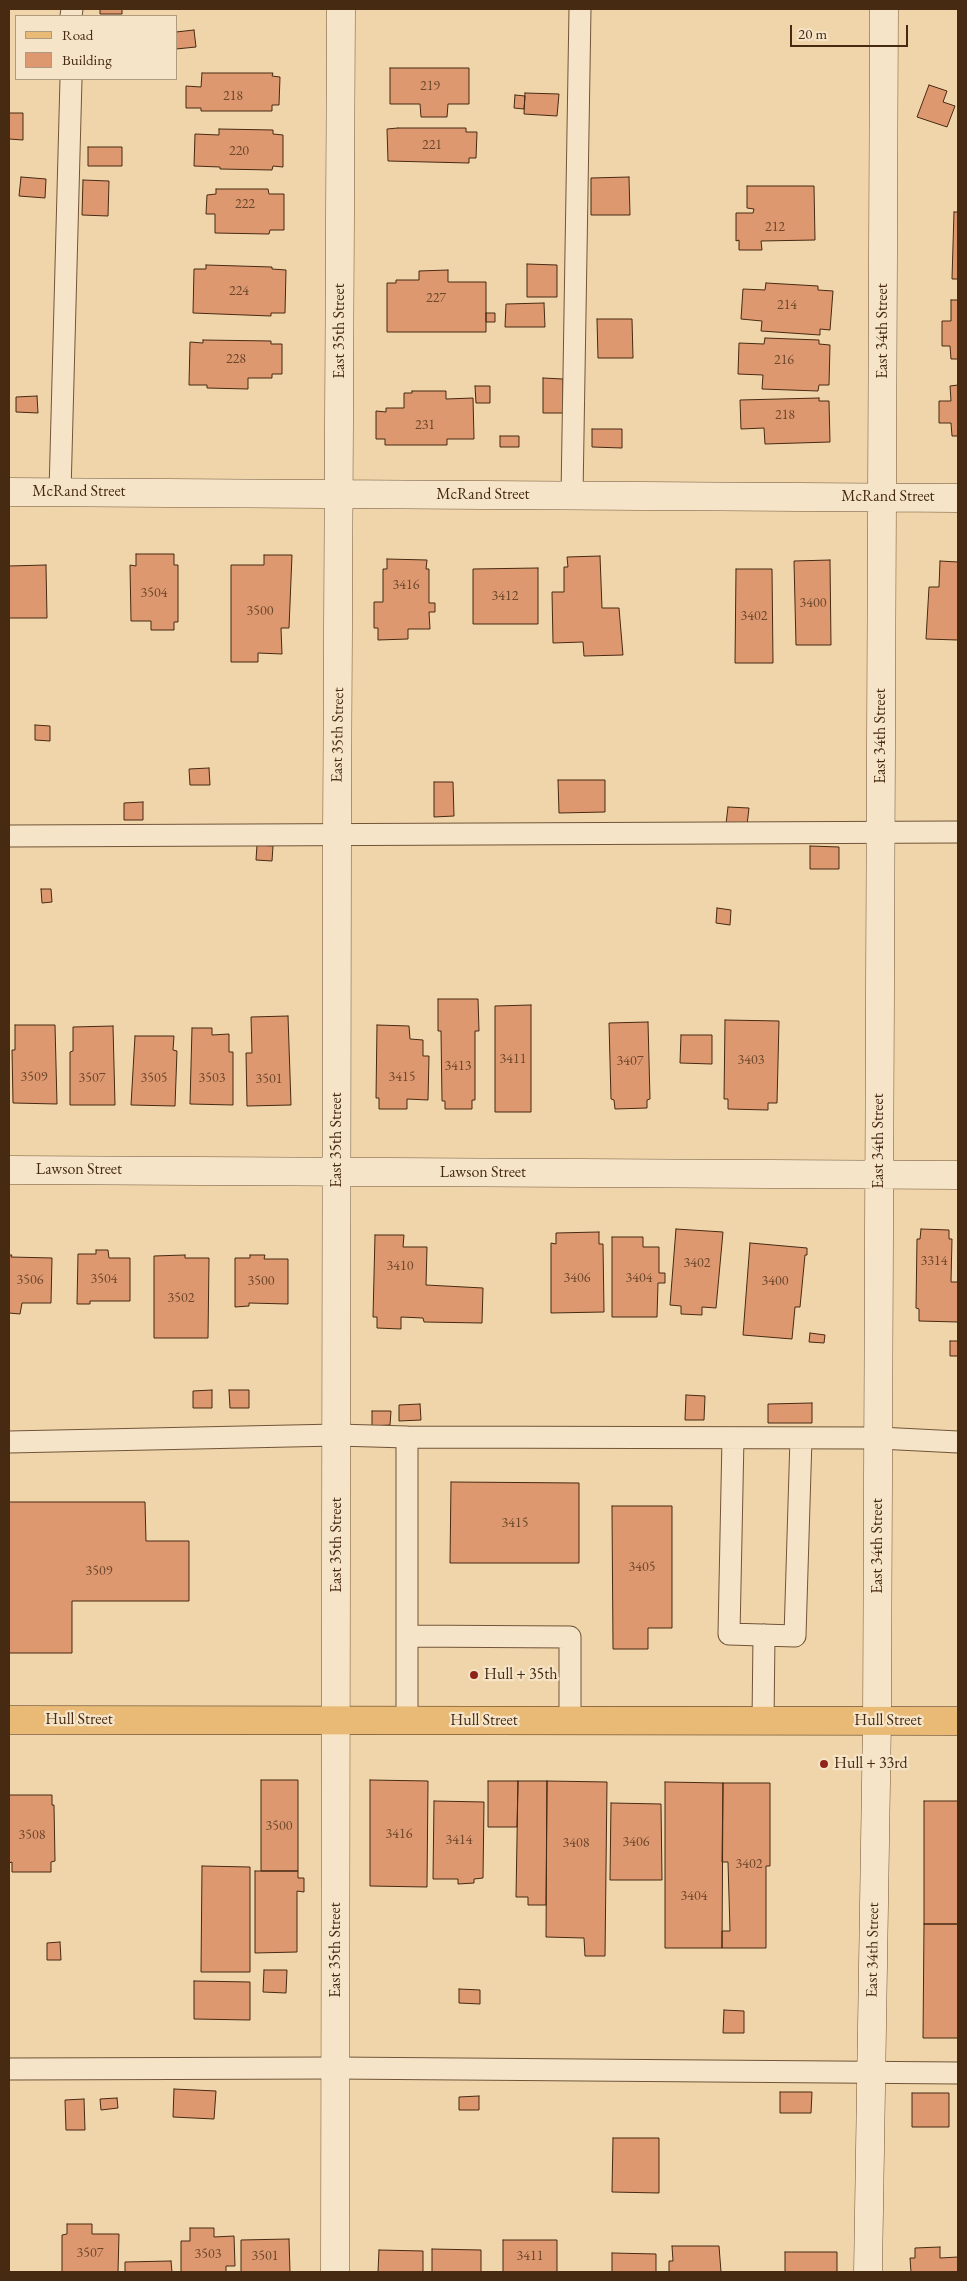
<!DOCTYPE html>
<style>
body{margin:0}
#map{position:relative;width:967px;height:2281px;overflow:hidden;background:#f0d5aa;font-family:"EB Garamond",serif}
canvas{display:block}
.frame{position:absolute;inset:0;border:10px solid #472a12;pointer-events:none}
.legend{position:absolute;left:15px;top:15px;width:162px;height:65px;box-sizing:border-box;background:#f5e4c8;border:1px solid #af9a7f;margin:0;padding:6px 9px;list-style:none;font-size:15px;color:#472a12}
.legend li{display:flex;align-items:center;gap:10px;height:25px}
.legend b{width:25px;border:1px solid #af9a7f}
.scale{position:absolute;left:790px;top:25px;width:118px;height:22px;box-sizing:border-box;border:2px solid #472a12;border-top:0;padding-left:6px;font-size:15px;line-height:18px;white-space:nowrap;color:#472a12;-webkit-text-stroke:4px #f5e4c8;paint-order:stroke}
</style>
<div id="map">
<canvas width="967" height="2281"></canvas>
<div class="frame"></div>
<ul class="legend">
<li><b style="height:6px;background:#e8ba75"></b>Road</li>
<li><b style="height:14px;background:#dd9870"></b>Building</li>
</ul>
<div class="scale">20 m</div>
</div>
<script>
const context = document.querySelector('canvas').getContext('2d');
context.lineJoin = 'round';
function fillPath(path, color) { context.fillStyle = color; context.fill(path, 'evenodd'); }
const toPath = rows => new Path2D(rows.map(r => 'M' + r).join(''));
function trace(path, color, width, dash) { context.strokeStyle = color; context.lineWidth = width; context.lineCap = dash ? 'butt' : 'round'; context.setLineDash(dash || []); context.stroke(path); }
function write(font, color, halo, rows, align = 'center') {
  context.font = font + ' "EB Garamond",serif'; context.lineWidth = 4.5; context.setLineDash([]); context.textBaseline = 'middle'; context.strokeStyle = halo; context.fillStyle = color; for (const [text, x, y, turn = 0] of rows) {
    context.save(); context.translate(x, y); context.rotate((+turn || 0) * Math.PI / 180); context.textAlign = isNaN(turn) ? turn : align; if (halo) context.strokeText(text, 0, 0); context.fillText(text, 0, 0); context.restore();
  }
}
const building = toPath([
 [100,9,122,9,122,14,100,14,100,9],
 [194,30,196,47,176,49,176,32,194,30],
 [390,68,469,68,469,104,448,104,447,117,421,117,420,104,390,104,390,68],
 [202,73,273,73,272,76,280,77,279,105,272,105,272,111,201,111,201,108,186,108,186,86,201,87,202,73],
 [929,85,947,91,943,102,955,106,947,127,917,117,929,85],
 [525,93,559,94,557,116,524,114,525,93],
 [515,95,525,96,524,109,514,108,515,95],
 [9,113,23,113,23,140,9,139,9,113],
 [398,128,466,128,466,132,477,132,476,158,469,158,469,163,388,161,387,129,398,128],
 [219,129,273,130,273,134,283,135,283,167,273,166,272,170,220,169,220,167,194,166,195,134,219,135,219,129],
 [88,147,122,147,122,166,88,166,88,147],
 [21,177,46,179,45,198,19,196,21,177],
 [629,177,630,215,591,215,591,178,629,177],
 [83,180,109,181,108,216,82,215,83,180],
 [747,186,814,186,815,240,761,241,762,250,739,250,739,240,736,241,736,213,753,213,754,209,747,208,747,186],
 [216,189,268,189,269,194,284,194,284,230,270,230,269,234,215,233,215,214,206,214,207,195,216,194,216,189],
 [954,212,958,212,958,279,952,279,954,212],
 [527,264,557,265,557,297,527,297,527,264],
 [206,265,272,267,272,269,286,270,285,313,271,313,271,316,193,313,194,269,206,269,206,265],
 [448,270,448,282,486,282,486,332,387,332,387,283,396,283,396,280,419,280,419,271,448,270],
 [766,283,818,286,818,290,833,291,830,330,820,329,820,335,761,331,762,321,741,319,743,289,765,290,766,283],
 [951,300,958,300,958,359,951,359,950,346,942,346,942,321,951,321,951,300],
 [544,303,545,327,505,327,506,304,544,303],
 [486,313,495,313,495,322,486,322,486,313],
 [597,319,632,319,633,358,598,358,597,319],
 [765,338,819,340,819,344,830,345,829,385,819,385,818,391,762,389,763,375,738,374,739,343,764,344,765,338],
 [203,340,271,341,271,344,282,344,282,374,272,374,272,378,248,378,248,389,207,388,207,385,189,385,190,342,203,343,203,340],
 [543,378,563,379,563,413,543,413,543,378],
 [958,385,958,436,952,436,951,423,939,423,939,401,951,401,950,386,958,385],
 [475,386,490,386,490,403,476,403,475,386],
 [412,391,446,391,446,399,473,398,474,439,447,439,447,445,385,445,385,439,376,439,376,411,386,412,386,408,404,408,404,393,412,393,412,391],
 [37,396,38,413,16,412,16,397,37,396],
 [819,398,819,401,829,401,830,442,765,444,764,428,741,429,740,400,819,398],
 [592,429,622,429,622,448,592,447,592,429],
 [500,436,519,436,519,447,500,447,500,436],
 [136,554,174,554,174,565,178,565,178,622,174,622,174,630,151,630,151,621,131,621,130,565,136,566,136,554],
 [264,555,292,555,289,628,281,628,282,654,258,653,258,662,231,662,231,565,264,565,264,555],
 [600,556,602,608,619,608,623,655,584,656,583,642,553,643,552,592,564,592,564,567,568,567,567,557,600,556],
 [387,559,427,560,426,569,429,569,429,603,435,603,435,612,429,612,430,629,408,629,408,639,378,640,378,628,374,628,374,602,383,602,383,569,387,569,387,559],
 [830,560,831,645,796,645,794,561,830,560],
 [940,561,958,562,958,640,926,639,929,587,939,587,940,561],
 [46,565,47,618,9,618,9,566,46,565],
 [538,568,538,624,473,624,473,569,538,568],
 [736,569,772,569,773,663,735,663,736,569],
 [35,725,50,726,50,741,35,740,35,725],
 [209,768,210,785,190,785,189,769,209,768],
 [558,780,605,780,605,812,559,813,558,780],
 [434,782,453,782,454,816,434,817,434,782],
 [143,802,143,820,124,820,124,803,143,802],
 [728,807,749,808,747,825,726,824,728,807],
 [257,845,273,846,272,861,256,860,257,845],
 [810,846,839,847,839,869,810,869,810,846],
 [41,889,51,889,52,902,42,903,41,889],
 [717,908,731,910,730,925,716,923,717,908],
 [438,999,478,999,479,1031,475,1031,475,1100,472,1100,472,1109,445,1109,445,1101,442,1101,441,1031,438,1031,438,999],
 [531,1005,531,1112,495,1112,495,1006,531,1005],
 [288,1016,291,1105,247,1106,246,1053,252,1053,251,1017,288,1016],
 [725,1020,779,1021,777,1103,768,1103,768,1110,728,1109,728,1099,724,1099,725,1020],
 [648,1022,650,1099,647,1100,647,1108,615,1109,614,1100,611,1099,609,1023,648,1022],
 [15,1025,55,1025,57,1104,13,1103,12,1050,15,1050,15,1025],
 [377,1025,409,1026,410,1039,423,1040,423,1056,429,1056,428,1100,407,1099,407,1109,379,1109,379,1098,376,1098,377,1025],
 [113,1026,115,1105,70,1105,70,1052,73,1051,73,1027,113,1026],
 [192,1028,212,1028,212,1035,229,1034,229,1052,233,1052,233,1105,190,1104,192,1028],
 [681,1035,712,1035,712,1064,680,1063,681,1035],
 [135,1036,174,1036,173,1050,177,1051,175,1106,131,1105,135,1036],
 [676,1229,723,1232,716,1308,702,1307,702,1315,681,1314,681,1306,670,1305,676,1229],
 [921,1229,949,1230,949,1239,952,1239,951,1282,958,1282,958,1322,919,1321,919,1309,916,1308,917,1239,920,1239,921,1229],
 [599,1232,599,1244,603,1244,604,1312,551,1313,551,1243,556,1244,556,1233,599,1232],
 [375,1235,404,1235,403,1247,427,1247,426,1285,483,1288,482,1323,424,1322,423,1318,401,1317,401,1329,377,1328,377,1317,373,1317,375,1235],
 [612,1237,643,1237,643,1247,659,1247,659,1273,665,1273,665,1283,658,1283,657,1317,612,1317,612,1237],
 [750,1243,807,1248,807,1255,805,1255,800,1307,795,1307,792,1339,743,1335,750,1243],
 [96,1250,108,1250,109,1258,130,1258,130,1301,90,1301,90,1304,77,1304,78,1254,96,1254,96,1250],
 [9,1255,12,1255,11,1257,52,1258,51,1303,22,1303,20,1314,9,1313,9,1255],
 [185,1255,185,1258,209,1258,208,1338,154,1338,154,1256,185,1255],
 [250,1255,265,1255,264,1259,288,1259,288,1304,249,1303,249,1306,235,1307,235,1258,250,1258,250,1255],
 [810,1333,825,1335,824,1343,809,1342,810,1333],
 [950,1341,958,1341,958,1356,950,1356,950,1341],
 [212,1390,212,1408,193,1408,193,1391,212,1390],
 [229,1390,249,1390,249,1408,230,1408,229,1390],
 [686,1395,705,1396,704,1420,685,1420,686,1395],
 [812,1403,812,1423,768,1423,768,1404,812,1403],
 [420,1404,421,1420,399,1421,399,1405,420,1404],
 [372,1411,391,1411,390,1425,372,1426,372,1411],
 [451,1482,579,1483,579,1563,450,1563,451,1482],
 [9,1502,145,1502,146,1541,189,1541,189,1601,72,1601,72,1653,9,1653,9,1502],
 [612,1506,672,1506,672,1628,648,1628,648,1649,613,1649,612,1506],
 [261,1780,298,1780,298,1871,261,1871,261,1780],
 [370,1780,428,1781,427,1887,370,1886,370,1780],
 [488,1781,518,1781,517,1827,488,1827,488,1781],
 [518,1781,547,1781,546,1905,528,1905,528,1897,516,1897,518,1781],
 [547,1781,607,1782,605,1956,585,1956,584,1938,546,1937,547,1781],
 [665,1782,723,1783,722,1948,665,1948,665,1782],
 [723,1783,770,1783,770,1866,766,1866,766,1948,722,1948,722,1931,730,1931,728,1862,722,1862,723,1783],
 [9,1795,52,1795,52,1805,54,1805,55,1861,51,1862,51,1872,12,1872,12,1862,9,1863,9,1795],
 [434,1801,484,1802,483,1878,474,1879,474,1883,458,1884,458,1879,433,1879,434,1801],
 [924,1801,958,1801,958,1924,924,1924,924,1801],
 [611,1803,661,1804,662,1880,610,1880,611,1803],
 [202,1866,250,1867,250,1972,201,1972,202,1866],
 [255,1871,298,1871,298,1878,304,1878,304,1892,297,1891,297,1952,255,1953,255,1871],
 [924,1924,958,1924,958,2038,923,2038,924,1924],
 [60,1942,61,1960,47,1960,47,1943,60,1942],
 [264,1970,287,1970,286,1993,263,1992,264,1970],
 [194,1981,250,1982,250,2020,194,2019,194,1981],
 [459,1989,480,1990,480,2004,459,2003,459,1989],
 [724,2010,744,2011,744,2033,723,2033,724,2010],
 [174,2089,216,2091,214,2119,173,2117,174,2089],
 [780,2092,812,2092,811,2113,780,2113,780,2092],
 [912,2093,949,2093,949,2127,912,2127,912,2093],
 [479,2096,479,2110,459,2110,459,2097,479,2096],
 [117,2098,118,2108,101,2110,100,2099,117,2098],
 [84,2099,85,2130,66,2130,65,2100,84,2099],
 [613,2138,659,2138,659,2193,612,2192,613,2138],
 [67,2224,92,2224,92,2234,119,2234,118,2272,62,2272,62,2235,67,2234,67,2224],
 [190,2228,214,2228,214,2237,234,2236,235,2266,226,2266,226,2272,181,2272,181,2241,190,2241,190,2228],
 [289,2239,290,2272,241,2272,241,2240,289,2239],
 [503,2240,557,2240,557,2272,503,2272,503,2240],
 [672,2246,719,2246,721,2272,669,2272,669,2261,673,2261,672,2246],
 [940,2247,940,2258,958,2257,958,2272,911,2272,910,2258,915,2258,915,2248,940,2247],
 [432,2249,481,2250,481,2272,432,2272,432,2249],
 [379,2250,423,2251,423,2272,378,2272,379,2250],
 [785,2252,837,2252,837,2272,785,2272,785,2252],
 [612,2253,656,2254,656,2272,612,2272,612,2253],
 [171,2261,172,2272,125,2272,125,2262,171,2261]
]);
const lane = toPath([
 [71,16,72,9],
 [60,492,71,79],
 [572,495,580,9],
 [9,836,958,832],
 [407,1437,879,1438,958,1442],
 [733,1438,729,1634,795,1636,801,1438],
 [9,1442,337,1435,407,1437,407,1722],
 [407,1636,570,1637,570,1721],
 [763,1722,764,1635],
 [9,2069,335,2068,958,2073]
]);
const street = toPath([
 [9,492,958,498],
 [9,1170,958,1175],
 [335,2272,337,835,341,9],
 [868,2272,877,1721,884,9]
]);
const primary = toPath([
 [9,1720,958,1721]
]);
const markers = [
 [474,1675,5,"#8f2418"],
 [824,1764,5,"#8f2418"]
];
const numberNames = [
 ["219",430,86],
 ["218",233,96],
 ["221",432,145],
 ["220",239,151],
 ["222",245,204],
 ["212",775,227],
 ["224",239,291],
 ["227",436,298],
 ["214",787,305],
 ["228",236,359],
 ["216",784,360],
 ["218",785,415],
 ["231",425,425],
 ["3416",406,585],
 ["3504",154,593],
 ["3412",505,596],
 ["3400",813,603],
 ["3500",260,611],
 ["3402",754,616],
 ["3411",513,1059],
 ["3403",751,1060],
 ["3407",630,1061],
 ["3413",458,1066],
 ["3509",34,1077],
 ["3415",402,1077],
 ["3507",92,1078],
 ["3505",154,1078],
 ["3503",212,1078],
 ["3501",269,1079],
 ["3314",934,1261],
 ["3402",697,1263],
 ["3410",400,1266],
 ["3406",577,1278],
 ["3404",639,1278],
 ["3504",104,1279],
 ["3506",30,1280],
 ["3500",261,1281],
 ["3400",775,1281],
 ["3502",181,1298],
 ["3415",515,1523],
 ["3405",642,1567],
 ["3509",99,1571],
 ["3500",279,1826],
 ["3416",399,1834],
 ["3508",32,1835],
 ["3414",459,1840],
 ["3406",636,1842],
 ["3408",576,1843],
 ["3402",749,1864],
 ["3404",694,1896],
 ["3507",90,2253],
 ["3503",208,2254],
 ["3501",265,2256],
 ["3411",530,2256]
];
const streetNames = [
 ["East 35th Street",340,331,-90],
 ["East 34th Street",883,331,-90],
 ["McRand Street",79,492],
 ["McRand Street",483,495],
 ["McRand Street",888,497],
 ["East 35th Street",338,735,-89],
 ["East 34th Street",881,736,-90],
 ["East 35th Street",337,1140,-90],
 ["East 34th Street",879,1141,-90],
 ["Lawson Street",79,1170],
 ["Lawson Street",483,1173],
 ["East 35th Street",337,1545,-90],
 ["East 34th Street",878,1546,-90],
 ["Hull Street",79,1720],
 ["Hull Street",484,1721],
 ["Hull Street",888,1721],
 ["East 35th Street",336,1950,-90],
 ["East 34th Street",873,1950,-89]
];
const poiNames = [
 ["Hull + 35th",484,1675],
 ["Hull + 33rd",834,1764]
];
fillPath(building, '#dd9870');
trace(building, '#472a12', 1);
trace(lane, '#715538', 23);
trace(street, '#715538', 29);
trace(primary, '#472a12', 29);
trace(lane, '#f5e4c8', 21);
trace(street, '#f5e4c8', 28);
trace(primary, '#e8ba75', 28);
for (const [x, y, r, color] of markers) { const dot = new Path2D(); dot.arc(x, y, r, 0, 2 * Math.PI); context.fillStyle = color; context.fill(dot); trace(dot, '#f5e4c8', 2); }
write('14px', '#6c462a', null, numberNames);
write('16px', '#472a12', '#f5e4c8', streetNames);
write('16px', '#472a12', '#f5e4c8', poiNames, 'left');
</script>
